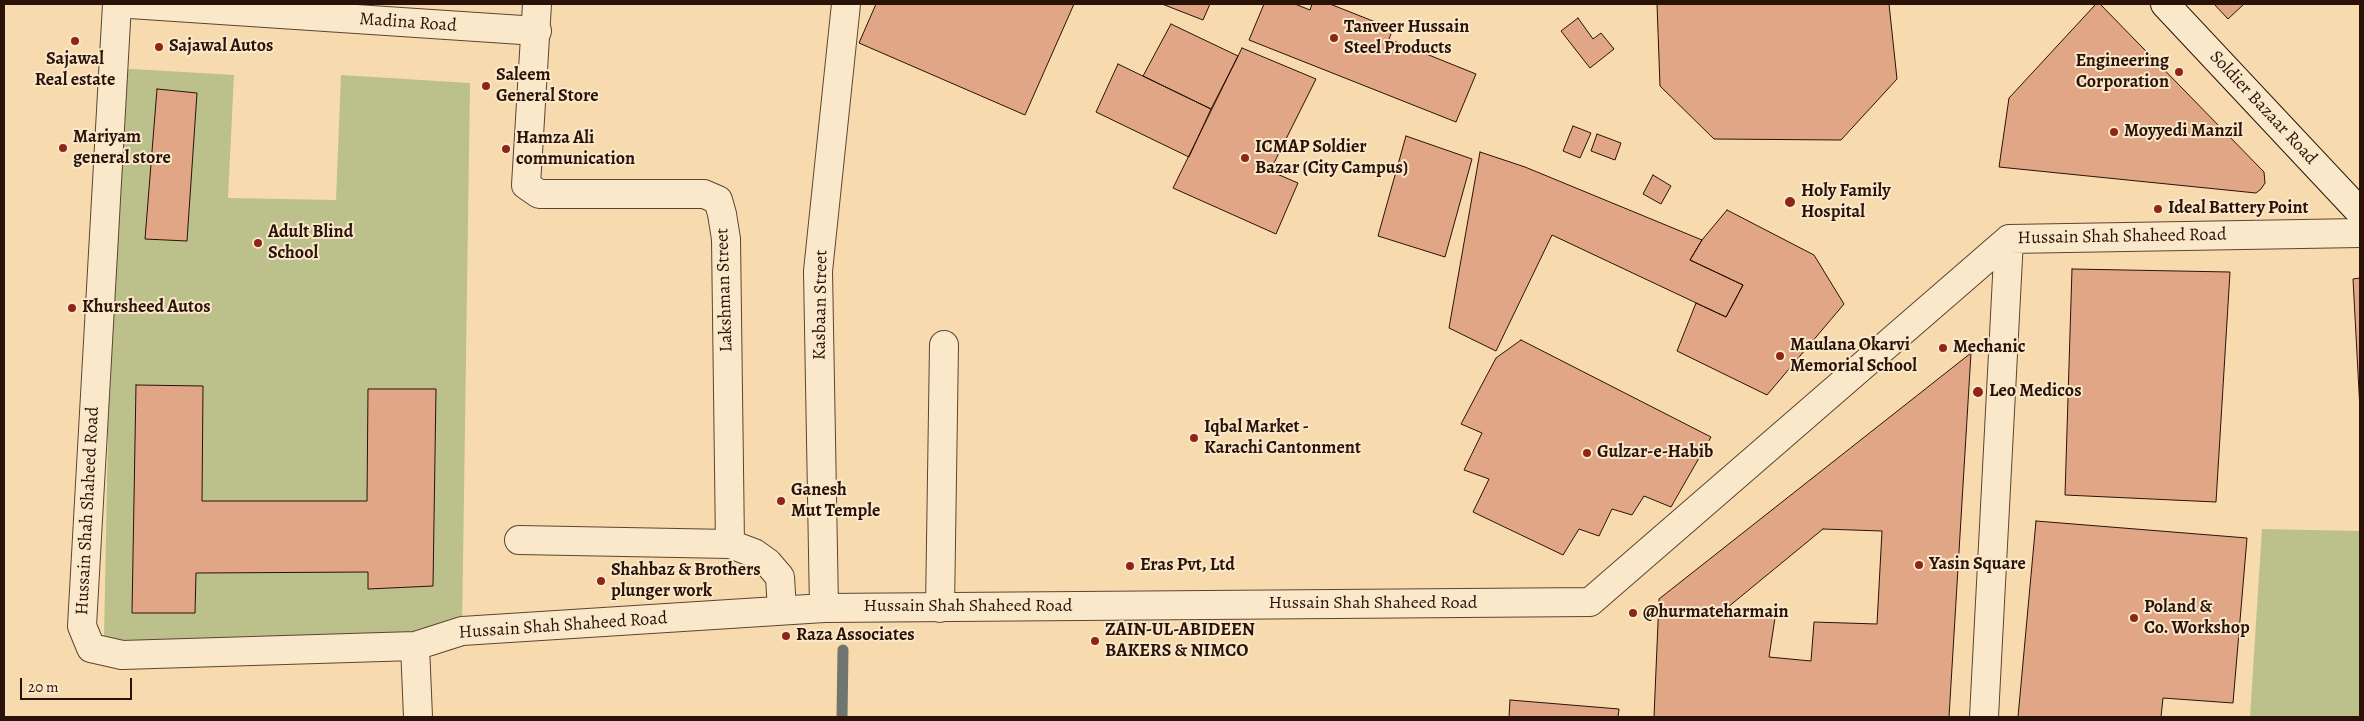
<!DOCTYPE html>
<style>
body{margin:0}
#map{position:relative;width:2364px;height:721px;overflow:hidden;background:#f7dbae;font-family:Alegreya,serif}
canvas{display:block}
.frame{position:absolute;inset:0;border:5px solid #2a1208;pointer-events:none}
.scale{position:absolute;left:20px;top:678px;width:112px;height:22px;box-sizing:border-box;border:2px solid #2a1208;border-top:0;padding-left:6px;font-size:15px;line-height:18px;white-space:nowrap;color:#2a1208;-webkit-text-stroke:4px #fae8ca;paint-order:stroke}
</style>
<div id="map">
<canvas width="2364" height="721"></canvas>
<div class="frame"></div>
<div class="scale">20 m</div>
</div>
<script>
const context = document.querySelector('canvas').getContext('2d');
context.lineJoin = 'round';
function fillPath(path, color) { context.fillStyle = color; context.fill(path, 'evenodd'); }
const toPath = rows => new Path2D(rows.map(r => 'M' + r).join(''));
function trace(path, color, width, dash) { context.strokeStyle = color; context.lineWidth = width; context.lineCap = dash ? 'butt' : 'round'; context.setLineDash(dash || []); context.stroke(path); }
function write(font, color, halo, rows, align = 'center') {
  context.font = font + ' Alegreya,serif'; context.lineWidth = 4; context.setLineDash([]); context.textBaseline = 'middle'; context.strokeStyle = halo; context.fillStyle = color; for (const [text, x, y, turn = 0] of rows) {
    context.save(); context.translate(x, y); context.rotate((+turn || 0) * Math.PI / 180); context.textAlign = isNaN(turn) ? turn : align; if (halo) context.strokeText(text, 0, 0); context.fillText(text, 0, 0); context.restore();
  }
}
const green = toPath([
 [115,68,234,75,228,198,336,200,341,75,470,83,462,631,141,642,104,638],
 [2262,529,2360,531,2360,717,2250,717]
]);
const stream = toPath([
 [842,717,843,650]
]);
const building = toPath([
 [876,4,1074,4,1025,115,859,43,876,4],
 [1162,4,1210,4,1203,20,1162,4],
 [1264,4,1295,4,1310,10,1312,4,1330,4,1393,29,1389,39,1476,74,1456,122,1249,40,1264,4],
 [1657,4,1889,4,1897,79,1841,140,1714,139,1660,86,1657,4],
 [2096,4,2100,4,2264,172,2265,183,2261,189,2256,193,1999,167,2009,98,2096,4],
 [2214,4,2244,4,2228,19,2214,4],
 [1578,18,1593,39,1601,33,1614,49,1590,68,1561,31,1578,18],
 [1171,24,1238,56,1211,109,1143,76,1171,24],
 [1242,48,1316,79,1270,171,1298,183,1276,234,1173,188,1242,48],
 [1118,64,1211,109,1189,157,1096,112,1118,64],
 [157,89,197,93,187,241,145,239,157,89],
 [1573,126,1591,133,1580,158,1563,151,1573,126],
 [1597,134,1621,143,1615,160,1591,151,1597,134],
 [1406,136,1472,159,1445,257,1378,236,1406,136],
 [1480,152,1525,167,1702,240,1690,260,1743,285,1726,317,1552,235,1496,351,1449,328,1480,152],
 [1653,175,1671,186,1661,204,1643,194,1653,175],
 [1727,210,1814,255,1844,304,1767,395,1677,351,1696,303,1726,317,1743,285,1690,260,1702,240,1727,210],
 [2072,269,2230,272,2216,502,2065,495,2072,269],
 [2360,278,2360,410,2353,279,2360,278],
 [1521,340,1711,437,1671,507,1644,496,1632,515,1612,509,1599,536,1579,529,1563,555,1473,512,1489,479,1464,470,1482,433,1461,424,1496,358,1521,340],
 [1971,353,1949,717,1654,717,1659,599,1971,353],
 [1823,529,1882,531,1877,624,1814,622,1811,661,1769,657,1775,618,1722,612,1823,529],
 [136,385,203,386,202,501,367,501,368,389,436,389,433,586,368,589,368,572,196,573,195,613,132,613,136,385],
 [2036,521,2247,538,2233,703,2163,698,2161,717,2018,717,2036,521],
 [1510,700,1619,709,1618,717,1509,717,1510,700]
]);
const street = toPath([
 [117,4,82,626,91,648,122,655,415,646,462,631,824,608,1590,602,2009,239,2360,233],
 [130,4,537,31],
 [537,4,526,185,539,194,704,194,718,200,722,214,726,239,730,544,754,553,768,563,780,577,782,610],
 [519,540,730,544],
 [824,608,818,271,846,4],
 [940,608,944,345],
 [415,646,418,717],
 [1984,717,2009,239]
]);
const secondary = toPath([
 [2165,4,2360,212]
]);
const markers = [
 [1334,38,5,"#8f2418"],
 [75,41,5,"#8f2418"],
 [159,47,5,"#8f2418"],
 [2179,72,5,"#8f2418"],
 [486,86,5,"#8f2418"],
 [2114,132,5,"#8f2418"],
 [63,148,5,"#8f2418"],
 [506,149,5,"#8f2418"],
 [1245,158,5,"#8f2418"],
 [1790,202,6,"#8f2418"],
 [2158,209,5,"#8f2418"],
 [258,243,5,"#8f2418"],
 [72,308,5,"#8f2418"],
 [1943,348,5,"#8f2418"],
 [1780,356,5,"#8f2418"],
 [1978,392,6,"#8f2418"],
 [1194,438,5,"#8f2418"],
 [1587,453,5,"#8f2418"],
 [781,501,5,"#8f2418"],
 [1919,565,5,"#8f2418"],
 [1130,566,5,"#8f2418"],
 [601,581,5,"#8f2418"],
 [1633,613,5,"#8f2418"],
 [2134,618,5,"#8f2418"],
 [786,636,5,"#8f2418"],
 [1095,641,5,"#8f2418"]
];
const streetNames = [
 ["Madina Road",408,23,4],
 ["Soldier Bazaar Road",2263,108,47],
 ["Hussain Shah Shaheed Road",2122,237,-1],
 ["Lakshman Street",725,290,-92],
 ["Kasbaan Street",821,305,-89],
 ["Hussain Shah Shaheed Road",88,511,-87],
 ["Hussain Shah Shaheed Road",1373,604],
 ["Hussain Shah Shaheed Road",968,607],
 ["Hussain Shah Shaheed Road",563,626,-4]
];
const poiNames = [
 ["Tanveer Hussain",1344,28],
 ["Steel Products",1344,49],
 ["Sajawal Autos",169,47],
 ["Sajawal",75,60,"center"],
 ["Real estate",75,81,"center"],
 ["Engineering",2169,62,"right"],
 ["Corporation",2169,83,"right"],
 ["Saleem",496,76],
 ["General Store",496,97],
 ["Moyyedi Manzil",2124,132],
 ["Mariyam",73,138],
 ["general store",73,159],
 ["Hamza Ali",516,139],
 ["communication",516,160],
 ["ICMAP Soldier",1255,148],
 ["Bazar (City Campus)",1255,169],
 ["Holy Family",1801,192],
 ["Hospital",1801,213],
 ["Ideal Battery Point",2168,209],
 ["Adult Blind",268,233],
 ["School",268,254],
 ["Khursheed Autos",82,308],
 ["Maulana Okarvi",1790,346],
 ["Memorial School",1790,367],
 ["Mechanic",1953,348],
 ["Leo Medicos",1989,392],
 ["Iqbal Market -",1204,428],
 ["Karachi Cantonment",1204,449],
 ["Gulzar-e-Habib",1597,453],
 ["Ganesh",791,491],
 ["Mut Temple",791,512],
 ["Yasin Square",1929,565],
 ["Eras Pvt, Ltd",1140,566],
 ["Shahbaz & Brothers",611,571],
 ["plunger work",611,592],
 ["Poland &",2144,608],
 ["Co. Workshop",2144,629],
 ["@hurmateharmain",1643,613],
 ["ZAIN-UL-ABIDEEN",1105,631],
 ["BAKERS & NIMCO",1105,652],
 ["Raza Associates",796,636]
];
fillPath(green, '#bcc08b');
trace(stream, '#70766f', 11);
fillPath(building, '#e0a686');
trace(building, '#2a1208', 1);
trace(street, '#5d4432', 30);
trace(secondary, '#2a1208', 30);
trace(street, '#fae8ca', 28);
trace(secondary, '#fae8ca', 28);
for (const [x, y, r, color] of markers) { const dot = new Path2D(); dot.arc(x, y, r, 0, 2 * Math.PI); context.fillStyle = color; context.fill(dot); trace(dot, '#fae8ca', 2); }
write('18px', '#2a1208', '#fae8ca', streetNames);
write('bold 18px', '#2a1208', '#fae8ca', poiNames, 'left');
</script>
